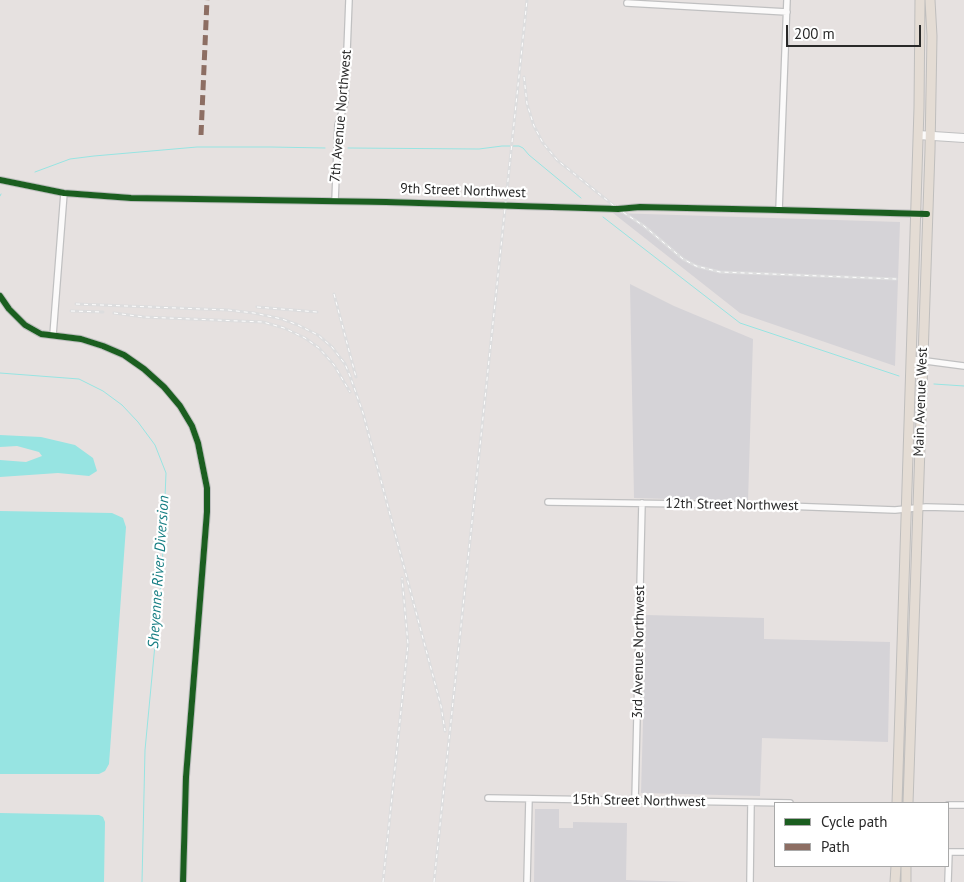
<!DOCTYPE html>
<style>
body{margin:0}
#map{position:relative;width:964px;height:882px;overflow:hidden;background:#e6e1e0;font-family:"PT Sans",sans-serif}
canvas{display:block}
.legend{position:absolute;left:774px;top:802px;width:175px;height:65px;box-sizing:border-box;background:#fff;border:1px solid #a9a9a9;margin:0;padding:6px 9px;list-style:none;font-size:15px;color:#292929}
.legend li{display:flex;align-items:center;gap:10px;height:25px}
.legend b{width:25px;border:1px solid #a9a9a9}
.scale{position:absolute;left:786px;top:25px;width:135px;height:22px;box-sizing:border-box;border:2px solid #292929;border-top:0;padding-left:6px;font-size:15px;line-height:18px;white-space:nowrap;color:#292929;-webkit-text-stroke:4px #fff;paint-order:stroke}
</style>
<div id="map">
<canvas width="964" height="882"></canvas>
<ul class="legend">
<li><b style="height:6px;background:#1b5e20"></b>Cycle path</li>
<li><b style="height:6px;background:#8d6e63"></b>Path</li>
</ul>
<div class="scale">200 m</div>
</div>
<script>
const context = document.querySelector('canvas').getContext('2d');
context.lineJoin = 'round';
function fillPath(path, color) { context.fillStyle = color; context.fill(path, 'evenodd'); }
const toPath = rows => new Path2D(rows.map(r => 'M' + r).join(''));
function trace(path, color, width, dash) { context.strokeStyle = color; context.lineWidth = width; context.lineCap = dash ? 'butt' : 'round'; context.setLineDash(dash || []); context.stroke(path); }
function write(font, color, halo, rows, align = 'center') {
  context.font = font + ' "PT Sans",sans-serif'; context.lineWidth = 4.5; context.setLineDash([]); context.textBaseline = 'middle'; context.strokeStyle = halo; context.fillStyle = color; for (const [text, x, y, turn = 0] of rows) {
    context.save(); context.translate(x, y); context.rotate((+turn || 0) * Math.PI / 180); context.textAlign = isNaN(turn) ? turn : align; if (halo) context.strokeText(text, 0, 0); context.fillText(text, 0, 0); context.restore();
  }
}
const industrial = toPath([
 [613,213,900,222,895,366,740,313],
 [630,284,674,306,753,339,748,501,634,498],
 [646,615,764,618,764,639,890,642,888,742,762,738,760,796,641,793],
 [535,809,559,809,559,828,573,828,573,822,627,823,626,880,694,882,534,882]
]);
const water = toPath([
 [0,435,41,437,75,445,93,458,97,471,89,476,58,473,0,477,0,460,26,462,42,456,39,452,17,446,0,447],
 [0,511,112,513,123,518,126,527,109,764,105,771,99,774,0,774],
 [0,813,99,815,103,817,105,822,104,882,0,882]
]);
const stream = toPath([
 [348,148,479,149,502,146,519,146,523,148,529,155,581,198],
 [35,172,70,159,94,156,197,147,271,147,325,148],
 [0,196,1,194],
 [603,217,740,323,899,376],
 [0,373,79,379,103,391,122,405,138,422,155,445,166,473,162,571,145,750,142,882],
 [934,384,964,386]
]);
const street = toPath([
 [627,3,787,12],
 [0,180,64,193,131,198,386,202,618,209,640,207,779,210,927,214],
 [335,201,338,125,345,102,349,0],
 [779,210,787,0],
 [0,296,9,309,25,325,41,334,81,339,103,346,124,355,144,369,164,387,180,406,192,426,198,443,207,488,207,512,186,777,183,882],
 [53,335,64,193],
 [911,359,964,366],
 [548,502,757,505,895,510,926,507,964,508],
 [488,798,790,803],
 [635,801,642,503],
 [948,805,964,805],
 [527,882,529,799],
 [750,882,751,803],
 [948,882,949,852,964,852]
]);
const secondary = toPath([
 [918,135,964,138]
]);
const primary = toPath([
 [897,803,919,108,920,0],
 [908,803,930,150,932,36,930,0],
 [895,882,896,866],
 [906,882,906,866]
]);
const rail = toPath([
 [524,77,527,104,534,126,543,143,557,160,618,209,644,226,683,259,696,266,720,272,896,279],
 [334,294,356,377],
 [76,304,228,310,254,313,282,319,298,325,318,335,332,347,345,364,350,376,363,413,441,706,445,731],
 [257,307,317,312],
 [71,311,103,312],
 [114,313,144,317,263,322,284,328,305,338,319,348,334,365,350,392],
 [383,882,408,644,402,578],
 [434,882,527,0]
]);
const quiet = toPath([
 [201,135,207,0]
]);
const cycleway = toPath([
 [0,180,64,193,131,198,386,202,618,209,640,207,779,210,927,214],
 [0,296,9,309,25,325,41,334,81,339,103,346,124,355,144,369,164,387,180,406,192,426,198,443,207,488,207,512,186,777,183,882]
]);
const streetNames = [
 ["7th Avenue Northwest",341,116,-85],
 ["9th Street Northwest",463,191,2],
 ["Main Avenue West",921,402,-88],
 ["12th Street Northwest",732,505,1],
 ["3rd Avenue Northwest",639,652,-89],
 ["15th Street Northwest",639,801,1]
];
const waterNames = [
 ["Sheyenne River Diversion",159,572,-86]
];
fillPath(industrial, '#d5d3d7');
fillPath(water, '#97e4e2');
trace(stream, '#97e4e2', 1);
trace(street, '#c0c0c1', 8);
trace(secondary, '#c0c0c1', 10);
trace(primary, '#bfbebd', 11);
trace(street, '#fbfafa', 5.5);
trace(secondary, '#fbfafa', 8);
trace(primary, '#e4dcd4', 9);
trace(rail, '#ddddde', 3);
trace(rail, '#fff', 1, [4]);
trace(quiet, '#8d6e63', 5, [10, 5]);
trace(cycleway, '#1b5e20', 6);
write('14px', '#292929', '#fff', streetNames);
write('italic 15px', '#167e83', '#fff', waterNames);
</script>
